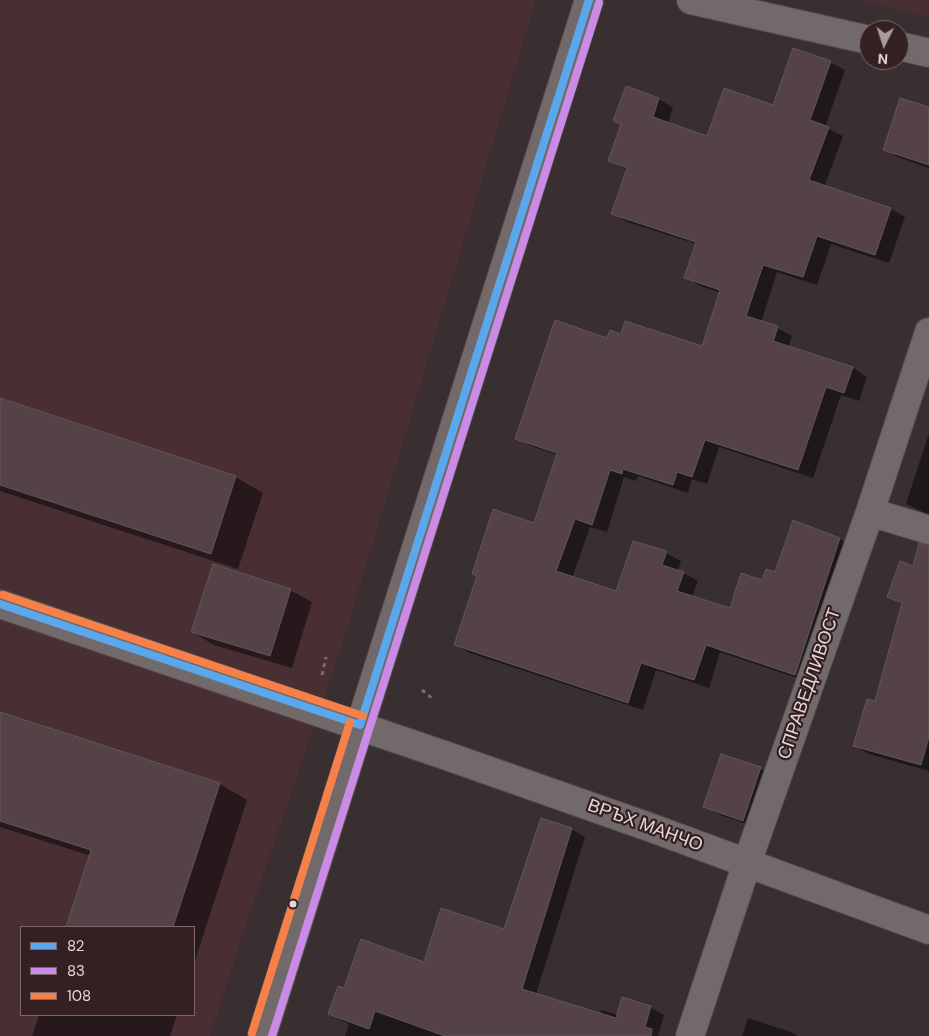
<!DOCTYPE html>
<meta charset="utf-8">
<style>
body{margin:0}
#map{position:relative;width:929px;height:1036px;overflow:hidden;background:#392e30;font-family:"DM Sans",sans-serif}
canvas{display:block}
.legend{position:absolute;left:20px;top:926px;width:175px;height:90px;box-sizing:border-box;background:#341f23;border:1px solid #7b696c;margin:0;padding:6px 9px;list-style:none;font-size:15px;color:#e5d7d9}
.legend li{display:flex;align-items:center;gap:10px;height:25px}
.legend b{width:25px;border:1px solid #7b696c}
.north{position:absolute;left:859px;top:20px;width:50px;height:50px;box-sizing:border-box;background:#341f23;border:1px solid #7b696c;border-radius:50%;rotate:184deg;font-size:14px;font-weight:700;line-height:20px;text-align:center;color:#e5d7d9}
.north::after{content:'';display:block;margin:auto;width:18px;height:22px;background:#a99c9e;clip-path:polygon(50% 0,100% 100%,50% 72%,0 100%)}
</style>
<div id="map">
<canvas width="929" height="1036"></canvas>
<ul class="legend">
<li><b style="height:6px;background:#5aa8eb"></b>82</li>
<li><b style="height:6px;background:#ca8be6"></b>83</li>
<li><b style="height:6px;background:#f78048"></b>108</li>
</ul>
<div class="north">N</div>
</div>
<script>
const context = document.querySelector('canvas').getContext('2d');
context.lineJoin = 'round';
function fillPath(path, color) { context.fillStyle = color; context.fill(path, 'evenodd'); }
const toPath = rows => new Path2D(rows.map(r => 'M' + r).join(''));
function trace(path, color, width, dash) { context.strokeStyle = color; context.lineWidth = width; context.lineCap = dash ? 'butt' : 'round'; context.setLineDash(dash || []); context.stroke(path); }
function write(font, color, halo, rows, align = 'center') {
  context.font = font + ' "DM Sans",sans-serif'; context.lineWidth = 4.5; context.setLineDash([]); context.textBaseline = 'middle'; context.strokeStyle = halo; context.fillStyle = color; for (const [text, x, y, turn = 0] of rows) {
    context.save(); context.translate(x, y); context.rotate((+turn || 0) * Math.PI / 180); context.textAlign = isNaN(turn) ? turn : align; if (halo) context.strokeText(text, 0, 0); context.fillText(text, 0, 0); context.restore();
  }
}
const built = toPath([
 [0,0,536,0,343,642,247,922,210,1036,0,1036],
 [21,927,194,927,194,1015,21,1015],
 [860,0,929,0,929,17]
]);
const shadow = toPath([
 [830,62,845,70,825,127,843,136,824,187,891,209,905,217,889,263,831,244,817,285,777,272,761,323,777,328,792,336,788,347,853,368,867,377,859,401,841,395,813,478,719,447,707,484,692,479,688,493,638,476,636,481,624,477,607,532,590,527,572,578,617,593,666,553,681,561,678,570,698,581,692,597,731,609,763,581,840,539,854,548,809,682,720,652,709,688,656,670,643,710,470,653,456,645,535,524,558,455,531,446,516,438,608,339,622,336,703,348,721,293,700,286,686,277,697,244,627,222,613,213,627,170,609,160,622,125,615,121,627,88,659,99,673,108,668,123,707,138,774,107],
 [776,329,778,329,772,348,770,347],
 [929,109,929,168,900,158,884,149],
 [0,399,236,477,263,493,238,569,0,491],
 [929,433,929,515,906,504],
 [929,574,929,771,869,754,855,746,876,703,903,605,888,596],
 [290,590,312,602,292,668,214,645,192,632],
 [0,713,220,784,247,800,194,964,194,927,68,927,91,856,0,827],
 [722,755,761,769,776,777,759,828,720,815,705,807],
 [571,829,585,837,536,994,600,1014,601,1010,618,1015,650,1007,664,1015,658,1036,345,1036,349,1024,329,1014,345,990,425,963,505,931],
 [39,1015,177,1015,170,1036,32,1036],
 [748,1018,791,1032,798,1036,742,1036]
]);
const building = toPath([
 [793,48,831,61,810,120,829,127,809,180,891,208,875,255,817,236,803,277,763,265,746,316,778,326,773,341,853,367,844,393,826,387,798,470,705,440,692,477,677,472,673,485,623,469,622,474,610,470,592,525,575,519,556,571,616,591,633,541,667,551,662,565,684,572,677,591,730,608,741,573,762,580,766,569,775,572,793,520,840,538,795,675,706,645,694,680,641,663,628,703,454,645,477,576,472,574,493,509,534,523,557,453,515,439,555,320,607,338,610,330,621,334,625,321,702,346,720,290,684,278,696,242,611,214,627,168,608,161,621,124,613,121,626,86,659,98,653,117,707,136,724,88,773,105,793,48],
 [900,98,929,107,929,165,883,150,900,98],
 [0,398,236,476,211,554,0,485,0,398],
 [919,543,929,545,929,737,921,765,853,746,867,699,875,701,902,603,887,597,900,561,913,566,919,543],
 [213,564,291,589,270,656,191,632,213,564],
 [0,712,220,783,173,927,66,927,91,850,0,821,0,712],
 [721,754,761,767,743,821,703,807,721,754],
 [541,818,572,828,522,989,616,1018,622,997,651,1006,645,1027,652,1029,651,1036,445,1036,375,1011,369,1029,328,1014,338,986,344,988,361,939,424,962,441,908,504,929,541,818]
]);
const path = toPath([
 [322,675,326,657],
 [422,690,433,699]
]);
const minor = toPath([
 [691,0,869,40],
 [899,46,929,53],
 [870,512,929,530],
 [0,604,447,756,649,827,929,930],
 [262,1036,589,0],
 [690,1036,747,863,870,512,929,332]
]);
const bus1 = toPath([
 [0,604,360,725],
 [360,725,589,0]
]);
const bus2 = toPath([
 [272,1036,599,3]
]);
const bus3 = toPath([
 [3,595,363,716],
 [252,1033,350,722]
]);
const markers = [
 [293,904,4.5,"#e5d7d9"]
];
const streetNames = [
 ["СПРАВЕДЛИВОСТ",810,684,-71],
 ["ВРЪХ МАНЧО",645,826,20]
];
fillPath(built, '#492f34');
fillPath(shadow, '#0007');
fillPath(building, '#544246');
trace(building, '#605759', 1);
trace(minor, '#534a4b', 30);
trace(path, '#756d6f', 3, [4, 4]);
trace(minor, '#72696b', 28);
trace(bus1, '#5aa8eb', 8);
trace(bus2, '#ca8be6', 8);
trace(bus3, '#f78048', 8);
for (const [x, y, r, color] of markers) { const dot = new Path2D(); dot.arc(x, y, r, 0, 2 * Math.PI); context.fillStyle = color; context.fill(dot); trace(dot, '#341f23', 2); }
write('18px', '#e5d7d9', '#341f23', streetNames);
</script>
